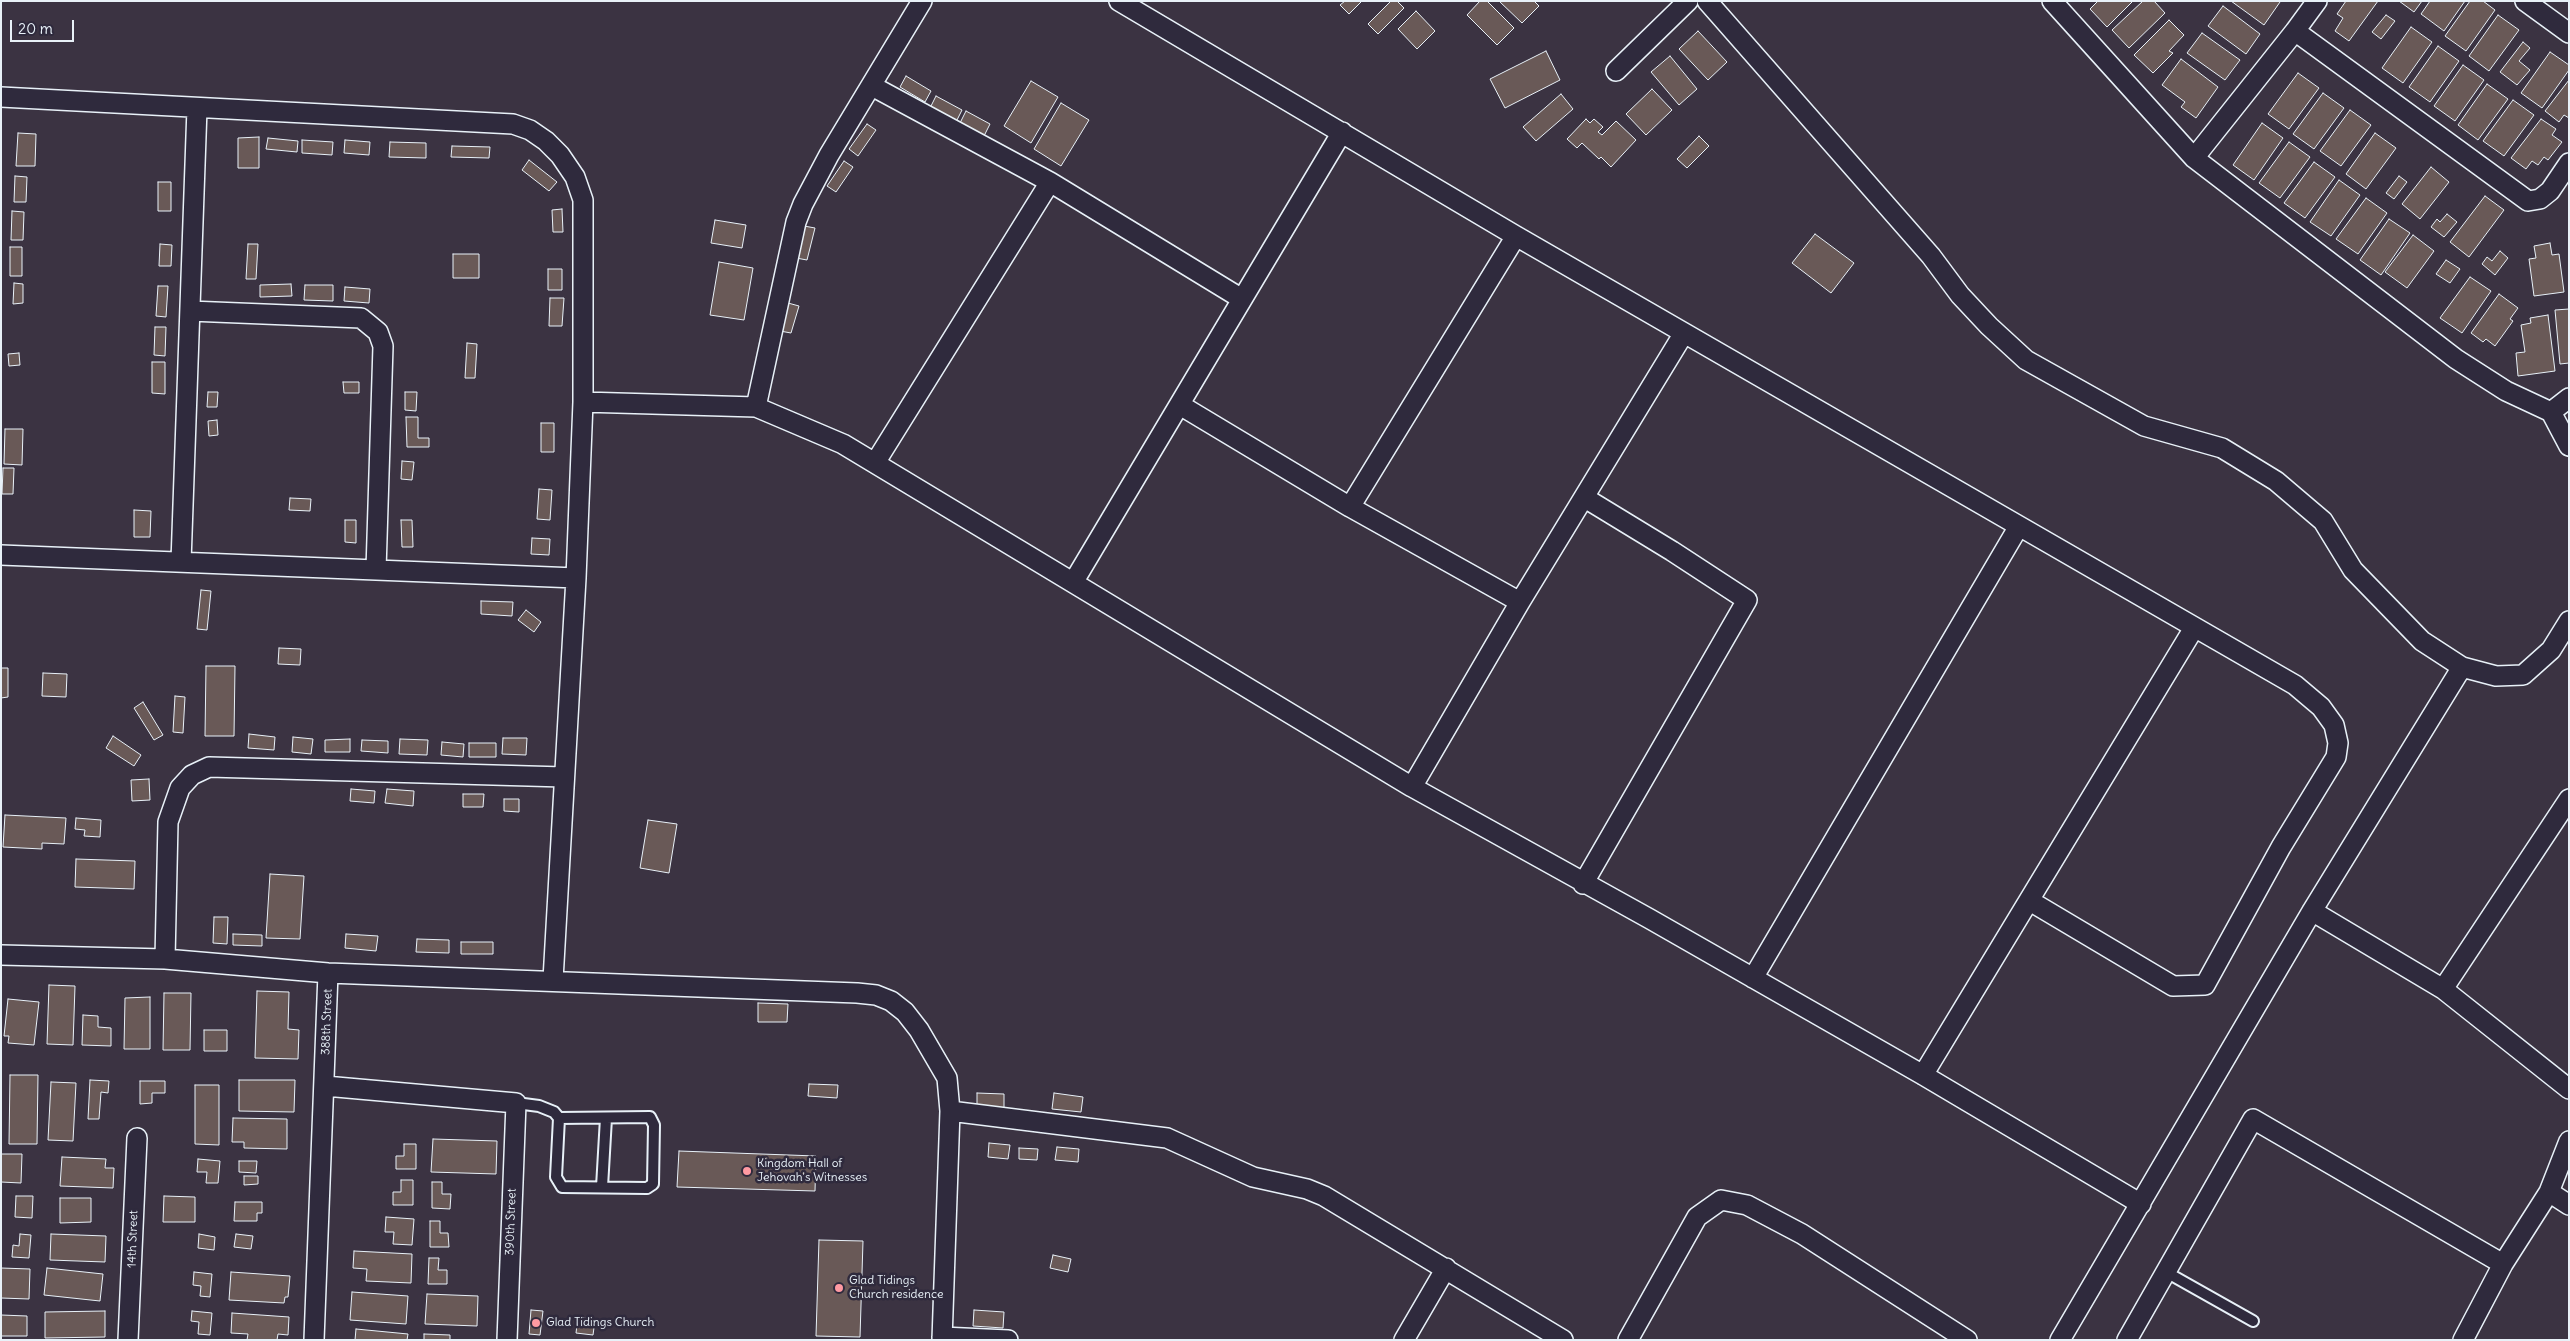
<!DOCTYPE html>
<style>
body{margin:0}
#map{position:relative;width:2570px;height:1341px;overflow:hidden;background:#3b3342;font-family:Delius,sans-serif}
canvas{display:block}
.frame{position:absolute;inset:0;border:2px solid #e8f1f8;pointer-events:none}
.scale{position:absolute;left:10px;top:20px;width:64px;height:22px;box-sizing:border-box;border:2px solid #e8f1f8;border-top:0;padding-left:6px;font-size:15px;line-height:18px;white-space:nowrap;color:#e8f1f8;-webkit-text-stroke:4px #2f2a3d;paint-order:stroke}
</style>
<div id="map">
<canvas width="2570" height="1341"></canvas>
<div class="frame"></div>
<div class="scale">20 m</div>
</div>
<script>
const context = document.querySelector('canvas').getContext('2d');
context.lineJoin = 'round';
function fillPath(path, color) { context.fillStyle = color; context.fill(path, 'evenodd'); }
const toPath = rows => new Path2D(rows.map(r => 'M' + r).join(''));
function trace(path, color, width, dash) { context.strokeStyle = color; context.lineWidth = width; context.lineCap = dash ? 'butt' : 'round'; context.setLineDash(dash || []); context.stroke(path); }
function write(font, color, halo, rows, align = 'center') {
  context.font = font + ' Delius,sans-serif'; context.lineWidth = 5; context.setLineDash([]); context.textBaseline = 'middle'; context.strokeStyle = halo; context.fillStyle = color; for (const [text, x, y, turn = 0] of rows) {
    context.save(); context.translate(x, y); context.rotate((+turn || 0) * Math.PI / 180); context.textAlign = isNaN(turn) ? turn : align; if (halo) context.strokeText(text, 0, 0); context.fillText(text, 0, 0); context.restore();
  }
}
const building = toPath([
 [1345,1,1362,1,1349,14,1340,5,1345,1],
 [1391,1,1397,1,1404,8,1378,34,1368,24,1391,1],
 [1480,1,1487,1,1514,28,1497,45,1467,15,1480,1],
 [1499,1,1534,1,1539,6,1522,23,1499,1],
 [2098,1,2133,1,2107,27,2090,9,2098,1],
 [2143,1,2154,1,2165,13,2129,48,2112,30,2143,1],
 [2231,1,2279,1,2280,2,2264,25,2231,1],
 [2346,1,2378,1,2349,41,2335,31,2343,18,2337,14,2346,1],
 [2399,1,2422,1,2414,12,2399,1],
 [2430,1,2465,1,2444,31,2421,14,2430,1],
 [2470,1,2483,1,2495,10,2466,51,2445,36,2470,1],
 [2223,6,2260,34,2246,54,2208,26,2223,6],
 [1416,11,1435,31,1417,49,1398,29,1416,11],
 [2386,15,2395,21,2381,39,2372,32,2386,15],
 [2498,15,2519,30,2489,71,2469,56,2498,15],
 [2169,20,2184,35,2169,51,2173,53,2153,73,2134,55,2169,20],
 [2411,27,2432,42,2403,83,2382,68,2411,27],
 [1698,31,1727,62,1708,80,1679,49,1698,31],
 [2202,33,2240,60,2225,80,2187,53,2202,33],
 [2523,42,2530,48,2519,61,2530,70,2517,85,2500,72,2523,42],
 [2438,46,2459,61,2430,102,2409,87,2438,46],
 [1546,51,1560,80,1505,108,1490,79,1546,51],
 [2550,52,2569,65,2569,70,2542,108,2521,93,2550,52],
 [1670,56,1697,89,1679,105,1651,72,1670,56],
 [2181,59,2218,87,2196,118,2181,107,2185,102,2162,85,2181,59],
 [2463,65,2484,80,2455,121,2434,106,2463,65],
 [2298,73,2319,88,2289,129,2268,114,2298,73],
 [906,76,931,91,925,102,900,87,906,76],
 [2569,80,2569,118,2564,115,2559,122,2545,111,2569,80],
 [1031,81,1058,97,1031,143,1004,126,1031,81],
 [2487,84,2508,99,2478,140,2458,125,2487,84],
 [1652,89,1672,110,1646,135,1626,114,1652,89],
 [2323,93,2344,108,2314,149,2293,134,2323,93],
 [1561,94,1573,109,1536,141,1523,127,1561,94],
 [936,96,962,110,956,122,930,108,936,96],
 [2513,100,2534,115,2504,156,2483,141,2513,100],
 [1061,103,1089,120,1061,166,1034,149,1061,103],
 [2350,110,2371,125,2341,166,2320,151,2350,110],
 [966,111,990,124,984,136,960,123,966,111],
 [1586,119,1590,123,1594,119,1603,127,1598,132,1602,135,1616,121,1636,140,1611,167,1601,157,1599,159,1582,143,1577,148,1567,139,1586,119],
 [2541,119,2556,129,2552,135,2562,142,2548,160,2544,157,2538,165,2532,161,2526,169,2511,158,2541,119],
 [2262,123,2283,138,2254,180,2233,165,2262,123],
 [867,124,876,130,858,156,849,149,867,124],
 [18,133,36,134,35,166,16,166,18,133],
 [2375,133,2396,148,2366,189,2346,174,2375,133],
 [1699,136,1709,146,1687,168,1677,159,1699,136],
 [259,137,259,168,238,168,238,138,259,137],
 [268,138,298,141,297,152,266,149,268,138],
 [302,140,333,142,332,155,302,153,302,140],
 [345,140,370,142,369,155,344,153,345,140],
 [390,142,426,143,426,158,389,157,390,142],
 [2289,142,2310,157,2280,198,2259,183,2289,142],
 [452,146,490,147,489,158,451,157,452,146],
 [529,160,557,182,549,191,522,170,529,160],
 [844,161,853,167,836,192,827,186,844,161],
 [2314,162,2335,177,2305,218,2284,203,2314,162],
 [2431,167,2449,182,2420,219,2402,204,2431,167],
 [15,176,27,177,26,202,14,202,15,176],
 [2399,176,2407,182,2394,199,2386,193,2399,176],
 [2339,180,2360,195,2331,236,2310,222,2339,180],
 [158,182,171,182,171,211,158,211,158,182],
 [2485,196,2504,210,2469,257,2450,242,2485,196],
 [2366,198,2387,213,2358,254,2336,239,2366,198],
 [562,209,563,232,553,232,552,210,562,209],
 [12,211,24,212,23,240,11,240,12,211],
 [2447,214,2457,222,2444,237,2431,227,2437,219,2440,222,2447,214],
 [2389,219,2410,233,2381,275,2360,260,2389,219],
 [715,220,746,225,742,248,711,243,715,220],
 [804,226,815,228,807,260,796,258,804,226],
 [1815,234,1854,263,1831,293,1792,263,1815,234],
 [2413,235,2434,251,2407,288,2385,272,2413,235],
 [2550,243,2552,255,2559,254,2564,292,2534,296,2529,259,2536,258,2534,246,2550,243],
 [160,244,172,245,171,266,159,266,160,244],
 [248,244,258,244,256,279,246,279,248,244],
 [10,247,22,247,22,276,10,276,10,247],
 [2500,251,2508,258,2495,275,2482,264,2487,257,2492,261,2500,251],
 [453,254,479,254,479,278,453,278,453,254],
 [2446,260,2460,269,2450,283,2436,274,2446,260],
 [719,262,753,268,744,320,710,315,719,262],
 [548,269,562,269,562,290,548,290,548,269],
 [2470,277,2491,291,2462,333,2440,318,2470,277],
 [14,283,23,284,23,303,13,304,14,283],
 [291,284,292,296,260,297,260,285,291,284],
 [305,285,333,285,333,301,304,300,305,285],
 [158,286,168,286,166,317,156,316,158,286],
 [345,287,370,289,369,303,344,301,345,287],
 [2499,294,2518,308,2510,319,2513,321,2495,346,2486,339,2483,342,2471,333,2499,294],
 [550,298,564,298,562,326,549,326,550,298],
 [788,303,799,306,791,333,780,331,788,303],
 [2569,309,2569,363,2560,364,2555,310,2569,309],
 [2548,315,2555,371,2518,376,2516,353,2525,352,2521,325,2531,323,2530,318,2548,315],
 [155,327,166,327,165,356,154,355,155,327],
 [467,343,477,344,475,378,465,378,467,343],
 [19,353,20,365,9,366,8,354,19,353],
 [152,362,165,362,165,394,152,393,152,362],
 [343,382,359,382,359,393,344,393,343,382],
 [208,392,218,392,217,407,207,407,208,392],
 [405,392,417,392,416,411,405,410,405,392],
 [406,417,418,417,418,438,429,438,429,447,407,447,406,417],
 [217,420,218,435,209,436,208,421,217,420],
 [541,423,554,423,554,452,541,452,541,423],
 [5,429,23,429,22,465,4,464,5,429],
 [402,461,414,462,412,480,401,479,402,461],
 [3,468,14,468,13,494,2,494,3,468],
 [539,489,552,490,550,520,537,519,539,489],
 [290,498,311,499,310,511,289,510,290,498],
 [134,510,151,511,150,537,134,537,134,510],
 [345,520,356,520,356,543,345,542,345,520],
 [401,520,412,520,413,547,402,547,401,520],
 [532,538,550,539,549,555,531,554,532,538],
 [201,590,211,591,207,630,197,629,201,590],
 [481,601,513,602,512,616,481,614,481,601],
 [526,610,541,622,534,632,518,620,526,610],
 [279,648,301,649,300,665,278,664,279,648],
 [206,666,235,666,234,736,205,736,206,666],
 [1,668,8,668,8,697,1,698,1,668],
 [43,673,67,674,66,697,42,696,43,673],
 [175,696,185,697,183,733,173,732,175,696],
 [143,702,163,735,154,740,134,708,143,702],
 [249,734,275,737,274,750,248,748,249,734],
 [113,736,141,755,134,766,106,748,113,736],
 [293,737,313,739,311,754,292,752,293,737],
 [503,738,527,738,526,755,502,754,503,738],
 [350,739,350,752,325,752,325,740,350,739],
 [400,739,428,740,427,755,399,754,400,739],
 [362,740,388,741,388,753,361,751,362,740],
 [442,742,464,744,463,757,441,755,442,742],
 [469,743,496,743,496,757,469,757,469,743],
 [149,779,150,800,132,801,131,780,149,779],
 [351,789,375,791,374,803,350,801,351,789],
 [387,789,414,791,413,806,385,803,387,789],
 [463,794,484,794,483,807,463,807,463,794],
 [504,799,519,799,519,812,504,811,504,799],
 [5,815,66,818,64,844,42,843,42,849,3,847,5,815],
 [76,818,101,820,100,837,84,836,85,830,75,829,76,818],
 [648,820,677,824,669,873,640,868,648,820],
 [76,859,135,861,134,889,75,887,76,859],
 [270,874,304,876,300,939,266,938,270,874],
 [214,917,228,917,227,944,213,943,214,917],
 [233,934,262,935,262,946,233,945,233,934],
 [346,934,378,936,376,951,345,948,346,934],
 [417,939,449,940,449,953,416,952,417,939],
 [461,942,493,942,493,954,461,954,461,942],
 [49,985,75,986,73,1045,47,1044,49,985],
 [257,991,289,992,288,1029,299,1030,298,1059,255,1058,257,991],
 [164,993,191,993,190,1050,163,1050,164,993],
 [150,997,150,1049,124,1049,125,998,150,997],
 [8,999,39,1002,34,1045,8,1043,9,1036,4,1036,8,999],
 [758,1003,788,1004,787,1022,758,1022,758,1003],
 [83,1015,98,1016,98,1027,111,1028,111,1046,82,1045,83,1015],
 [204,1030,227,1030,227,1051,204,1051,204,1030],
 [10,1075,38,1075,37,1144,9,1144,10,1075],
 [90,1080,109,1081,108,1093,101,1092,99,1119,88,1119,90,1080],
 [239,1080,295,1080,294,1112,239,1111,239,1080],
 [140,1081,165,1081,165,1093,152,1093,152,1103,140,1104,140,1081],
 [51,1082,76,1083,73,1141,48,1140,51,1082],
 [809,1084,838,1085,837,1098,808,1096,809,1084],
 [195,1085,219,1085,219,1145,195,1144,195,1085],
 [977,1093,1004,1094,1004,1108,977,1107,977,1093],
 [1054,1093,1083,1097,1081,1112,1052,1109,1054,1093],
 [233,1118,287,1119,287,1149,244,1148,244,1142,232,1142,233,1118],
 [433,1139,497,1141,496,1174,431,1172,433,1139],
 [989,1143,1010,1145,1008,1159,988,1157,989,1143],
 [404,1144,416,1144,416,1169,396,1169,396,1156,404,1156,404,1144],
 [1057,1147,1079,1149,1078,1162,1055,1160,1057,1147],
 [1019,1148,1038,1149,1037,1160,1019,1159,1019,1148],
 [679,1151,816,1156,815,1191,677,1187,679,1151],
 [1,1154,22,1154,21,1183,1,1182,1,1154],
 [62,1157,106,1159,105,1168,114,1168,113,1188,60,1186,62,1157],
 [198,1159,220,1161,218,1183,206,1183,207,1172,197,1172,198,1159],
 [239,1161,257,1161,256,1173,239,1172,239,1161],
 [244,1176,258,1176,258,1184,244,1185,244,1176],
 [401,1180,413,1180,413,1205,393,1205,393,1192,401,1192,401,1180],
 [432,1182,442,1182,442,1194,451,1194,450,1209,432,1208,432,1182],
 [16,1196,33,1196,32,1218,15,1217,16,1196],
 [164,1196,195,1197,195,1222,163,1222,164,1196],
 [60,1198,91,1198,91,1222,60,1223,60,1198],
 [235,1202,262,1202,262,1213,257,1213,257,1221,234,1221,235,1202],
 [386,1217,414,1219,412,1245,393,1244,394,1232,385,1232,386,1217],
 [430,1221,440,1221,440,1233,448,1233,449,1247,430,1247,430,1221],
 [20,1234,31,1235,29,1258,12,1257,13,1245,19,1246,20,1234],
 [51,1234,106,1236,105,1262,50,1260,51,1234],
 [199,1234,215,1237,214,1250,198,1248,199,1234],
 [236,1234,253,1236,251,1249,234,1247,236,1234],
 [819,1240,863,1241,860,1337,816,1336,819,1240],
 [354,1251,412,1254,411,1283,366,1281,367,1269,353,1268,354,1251],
 [1053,1255,1071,1259,1068,1272,1050,1268,1053,1255],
 [429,1258,439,1258,438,1270,447,1270,447,1284,428,1284,429,1258],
 [1,1268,30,1269,29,1299,1,1298,1,1268],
 [47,1268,103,1274,100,1301,44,1295,47,1268],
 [194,1272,212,1274,210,1297,200,1296,201,1286,193,1285,194,1272],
 [231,1272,290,1276,288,1297,285,1297,284,1303,229,1300,231,1272],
 [352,1292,408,1296,406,1324,350,1320,352,1292],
 [427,1294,478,1296,477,1326,425,1324,427,1294],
 [531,1310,543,1311,540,1335,529,1334,531,1310],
 [974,1310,1004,1312,1003,1328,973,1326,974,1310],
 [105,1311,105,1337,45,1338,45,1312,105,1311],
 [192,1311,212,1313,210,1335,198,1334,199,1322,191,1321,192,1311],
 [232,1313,289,1317,288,1335,278,1334,277,1340,247,1340,248,1334,231,1333,232,1313],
 [1,1315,27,1316,27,1336,1,1336,1,1315],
 [578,1317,595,1320,593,1335,576,1333,578,1317],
 [356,1329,408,1334,407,1340,355,1340,356,1329],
 [424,1334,450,1335,450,1340,424,1340,424,1334]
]);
const lane = toPath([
 [516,1103,539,1106,554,1112,559,1118,556,1177,562,1187,647,1188,653,1184,654,1125,650,1117,559,1118],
 [602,1187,606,1118],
 [2166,1272,2253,1321]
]);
const street = toPath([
 [1119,1,1516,236,2295,685,2321,707,2334,725,2338,743,2336,757,2281,847,2205,985,2173,986,2030,901],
 [1707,1,1931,256,1960,295,1989,326,2026,360,2144,426,2222,448,2276,481,2323,521,2353,570,2422,641,2462,667,2496,676,2523,675,2551,650,2569,621],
 [2052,1,2194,158,2456,359,2506,391,2551,412,2569,446],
 [2317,1,2295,31,2528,201,2540,199,2550,191,2569,163],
 [2525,1,2569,33],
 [1616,71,1688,1],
 [872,86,1050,182,1242,299],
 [1,97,513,124,530,130,546,141,560,155,575,177,583,200,583,402,576,578,553,980],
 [2194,158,2295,31],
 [190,311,361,318,378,332,383,346,376,570],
 [583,402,756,407,843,444,1412,787,1650,919,1923,1075,2141,1204],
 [1180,405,1350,507,1520,602],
 [756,407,796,222,803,204,829,155,922,1],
 [2551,412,2569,398],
 [875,463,1050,182],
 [1350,507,1516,236],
 [1,555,576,578],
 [181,562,197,108],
 [1074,581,1342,132],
 [1412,787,1520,602,1684,333],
 [1583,884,1747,600,1672,551,1585,498],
 [2312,911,2443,989,2569,1089],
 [1,955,165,959,328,973,857,993,876,995,891,1001,905,1012,919,1030,947,1078,950,1111,942,1340],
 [165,959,168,822,180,788,192,775,209,767,564,777],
 [1753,978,2019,526],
 [2443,989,2569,799],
 [1923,1075,2194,628],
 [325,1086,516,1103,507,1340],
 [950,1111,1167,1138,1253,1177,1307,1189,1324,1196,1563,1340],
 [2549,1192,2569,1205],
 [942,1337,1008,1340],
 [128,1340,137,1138],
 [314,1340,328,973],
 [1404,1340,1446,1268],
 [1628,1340,1697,1217,1721,1200,1747,1205,1802,1234,1967,1340],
 [2060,1340,2312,911,2462,667],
 [2127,1340,2253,1119,2503,1264],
 [2463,1340,2503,1264,2549,1192,2569,1141]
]);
const markers = [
 [747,1171,5,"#ff9aa2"],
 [839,1288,5,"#ff9aa2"],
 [536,1323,5,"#ff9aa2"]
];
const streetNames = [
 ["388th Street",327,1022,-88],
 ["390th Street",511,1222,-88],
 ["14th Street",133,1239,-88]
];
const poiNames = [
 ["Kingdom Hall of",757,1164],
 ["Jehovah's Witnesses",757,1178],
 ["Glad Tidings",849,1281],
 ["Church residence",849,1295],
 ["Glad Tidings Church",546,1323]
];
fillPath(building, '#695957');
trace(building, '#e8f1f8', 1);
trace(lane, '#e8f1f8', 14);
trace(street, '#e8f1f8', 22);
trace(lane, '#2f2a3d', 10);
trace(street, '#2f2a3d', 19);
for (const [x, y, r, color] of markers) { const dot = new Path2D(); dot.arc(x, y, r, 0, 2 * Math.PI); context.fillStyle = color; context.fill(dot); trace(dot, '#2f2a3d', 2); }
write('12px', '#e8f1f8', '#2f2a3d', streetNames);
write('12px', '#e8f1f8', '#2f2a3d', poiNames, 'left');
</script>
